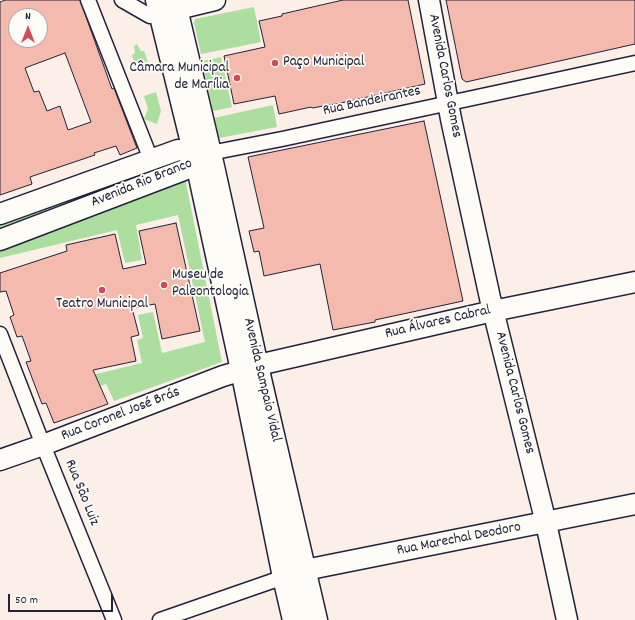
<!DOCTYPE html>
<meta charset="utf-8">
<style>
body{margin:0}
#map{position:relative;width:635px;height:620px;overflow:hidden;background:#fbefe8;font-family:Dekko,sans-serif}
canvas{display:block}
.north{position:absolute;left:8px;top:8px;width:40px;height:40px;box-sizing:border-box;background:#fdfcf7;border:1px solid #a5a5ac;border-radius:50%;rotate:0deg;font-size:11px;font-weight:700;line-height:16px;text-align:center;color:#22223b}
.north::after{content:'';display:block;margin:auto;width:14px;height:18px;background:#d1495b;clip-path:polygon(50% 0,100% 100%,50% 72%,0 100%)}
.scale{position:absolute;left:8px;top:594px;width:105px;height:18px;box-sizing:border-box;border:2px solid #22223b;border-top:0;padding-left:5px;font-size:12px;line-height:14px;white-space:nowrap;color:#22223b;-webkit-text-stroke:3px #fdfcf7;paint-order:stroke}
</style>
<div id="map">
<canvas width="635" height="620"></canvas>
<div class="north">N</div>
<div class="scale">50 m</div>
</div>
<script>
const context = document.querySelector('canvas').getContext('2d');
context.lineJoin = 'round';
function fillPath(path, color) { context.fillStyle = color; context.fill(path, 'evenodd'); }
const toPath = rows => new Path2D(rows.map(r => 'M' + r).join(''));
function trace(path, color, width, dash) { context.strokeStyle = color; context.lineWidth = width; context.lineCap = dash ? 'butt' : 'round'; context.setLineDash(dash || []); context.stroke(path); }
function write(font, color, halo, rows, align = 'center') {
  context.font = font + ' Dekko,sans-serif'; context.lineWidth = 3.5; context.setLineDash([]); context.textBaseline = 'middle'; context.strokeStyle = halo; context.fillStyle = color; for (const [text, x, y, turn = 0] of rows) {
    context.save(); context.translate(x, y); context.rotate((+turn || 0) * Math.PI / 180); context.textAlign = isNaN(turn) ? turn : align; if (halo) context.strokeText(text, 0, 0); context.fillText(text, 0, 0); context.restore();
  }
}
const green = toPath([
 [254,7,261,42,201,54,194,23,195,19],
 [137,44,141,51,144,51,148,62,145,63,146,71,142,72,139,65,135,66,132,55,135,53,134,46],
 [221,57,232,107,213,111,202,61],
 [156,92,161,111,157,124,144,119,148,109,144,96],
 [273,105,277,127,219,138,214,118],
 [179,156,181,164,0,230,0,221],
 [185,178,222,362,114,401,106,384,97,387,92,375,142,363,137,340,143,338,138,315,153,312,162,353,205,342,178,215,136,225,142,260,125,263,117,230,0,258,0,251]
]);
const building = toPath([
 [5,0,80,0,112,89,114,88,137,148,120,155,116,146,94,153,95,155,30,177,32,184,0,195,0,2,5,0],
 [16,16,40,16,40,40,16,40,16,16],
 [65,53,91,122,68,130,60,106,47,111,39,91,34,92,25,68,65,53],
 [343,0,408,0,425,84,341,103,312,108,311,107,279,114,275,96,234,104,224,56,265,47,259,21,282,16,282,14,343,0],
 [446,0,635,0,635,44,466,82,462,79,446,0],
 [424,121,463,301,375,320,375,322,333,330,320,264,264,276,259,251,254,252,249,231,264,228,248,157,424,121],
 [176,223,200,331,162,339,155,304,132,308,139,335,131,337,136,361,93,370,108,404,54,423,46,403,42,404,26,362,31,361,22,336,17,337,10,317,14,315,6,291,0,292,0,273,67,251,66,245,115,234,123,269,146,264,139,231,176,223]
]);
const street = toPath([
 [88,0,148,152],
 [122,0,150,16,161,13],
 [210,153,282,139,635,63],
 [0,334,43,445,114,620],
 [160,620,284,577]
]);
const secondary = toPath([
 [429,0,451,119,490,298,546,523,567,620],
 [161,13,215,0],
 [0,214,178,150,208,152],
 [0,240,184,170,210,153],
 [0,460,43,445,223,376,267,363,493,311,635,282],
 [288,576,315,568,635,504]
]);
const primary = toPath([
 [157,0,197,163,242,370,284,577,294,620],
 [174,0,210,153,257,366,316,620]
]);
const markers = [
 [275,63,4,"#d1495b"],
 [237,78,4,"#d1495b"],
 [164,285,4,"#d1495b"],
 [102,290,4,"#d1495b"]
];
const poiNames = [
 ["Paço Municipal",283,63],
 ["Câmara Municipal",229,69,"right"],
 ["de Marília",229,86,"right"],
 ["Museu de",172,276],
 ["Paleontologia",172,293],
 ["Teatro Municipal",102,305,"center"]
];
const streetNames = [
 ["Avenida Carlos Gomes",444,76,79],
 ["Rua Bandeirantes",372,102,-12],
 ["Avenida Rio Branco",142,184,-22],
 ["Rua Álvares Cabral",438,323,-13],
 ["Avenida Sampaio Vidal",261,380,77],
 ["Avenida Carlos Gomes",514,393,76],
 ["Rua Coronel José Brás",121,415,-21],
 ["Rua São Luiz",81,493,68],
 ["Rua Marechal Deodoro",459,540,-11]
];
fillPath(green, '#acdea0');
fillPath(building, '#f4baad');
trace(building, '#22223b', 1);
trace(street, '#22223b', 17);
trace(secondary, '#22223b', 23);
trace(primary, '#22223b', 25);
trace(street, '#fdfcf7', 14);
trace(secondary, '#fdfcf7', 20);
trace(primary, '#fdfcf7', 22);
for (const [x, y, r, color] of markers) { const dot = new Path2D(); dot.arc(x, y, r, 0, 2 * Math.PI); context.fillStyle = color; context.fill(dot); trace(dot, '#fdfcf7', 1.5); }
write('15px', '#22223b', '#fdfcf7', poiNames, 'left');
write('15px', '#22223b', '#fdfcf7', streetNames);
</script>
